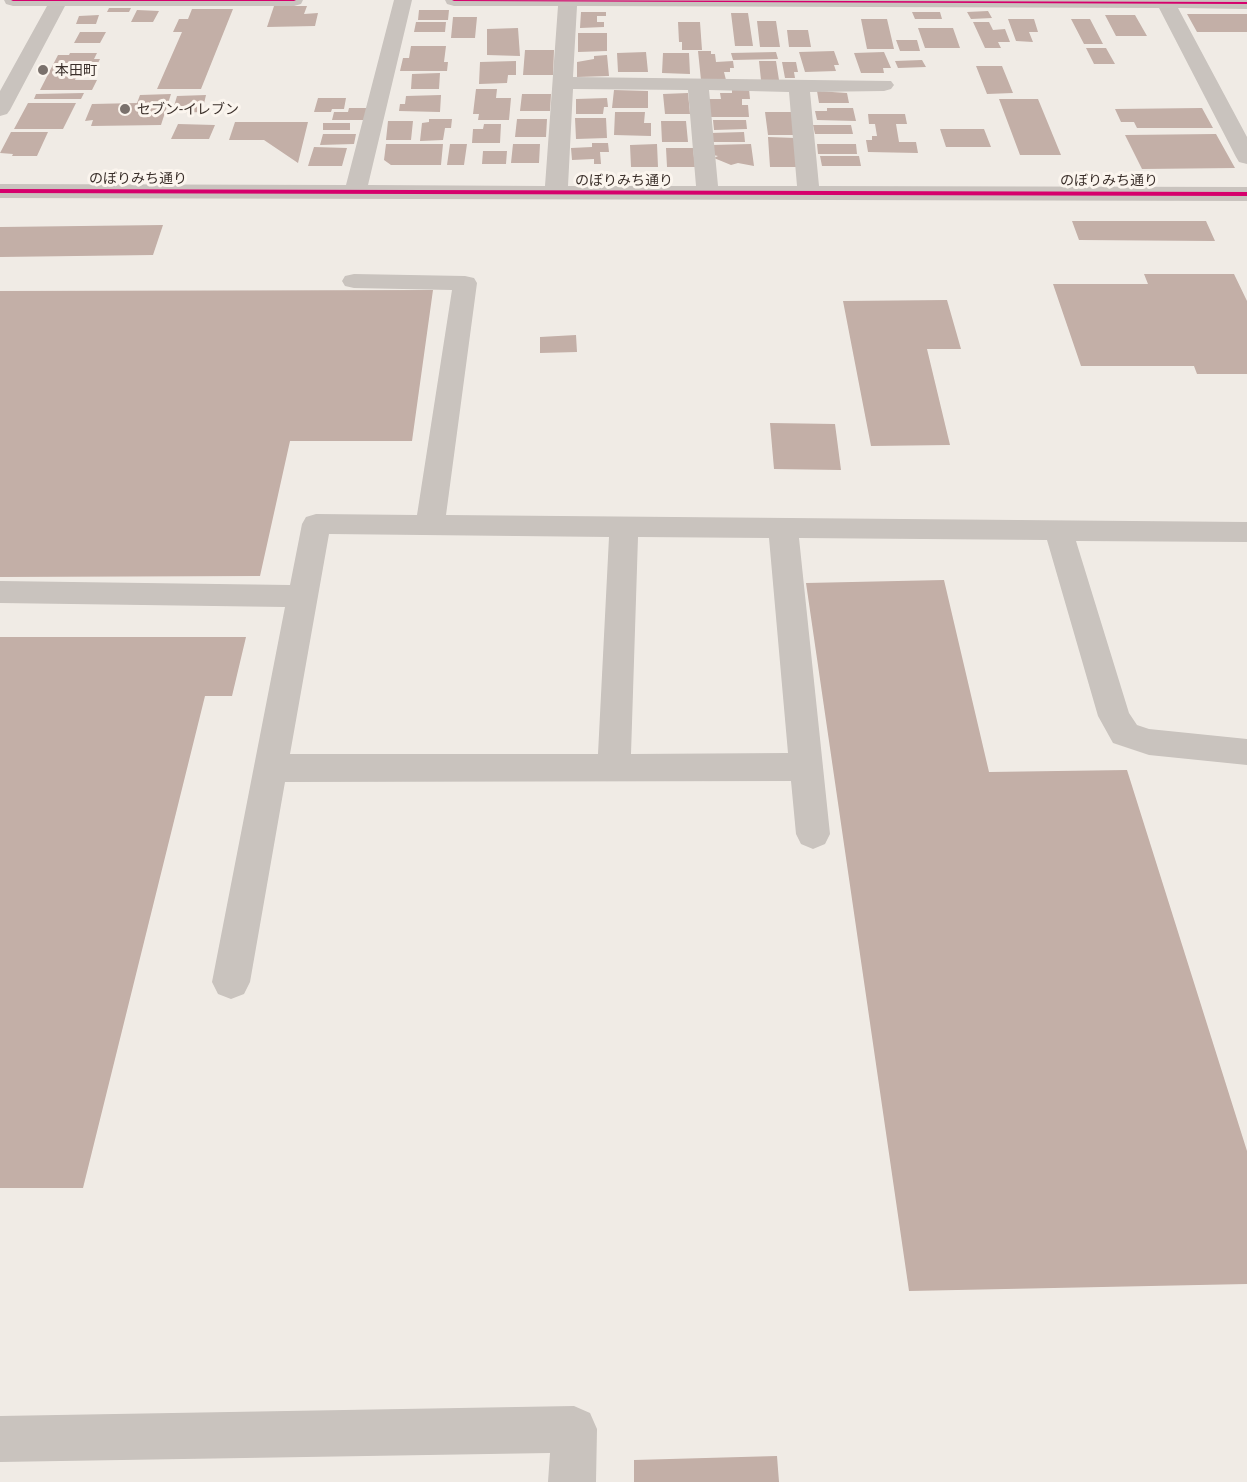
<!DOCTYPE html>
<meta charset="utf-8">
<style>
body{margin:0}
canvas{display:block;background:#f0ebe5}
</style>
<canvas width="1247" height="1482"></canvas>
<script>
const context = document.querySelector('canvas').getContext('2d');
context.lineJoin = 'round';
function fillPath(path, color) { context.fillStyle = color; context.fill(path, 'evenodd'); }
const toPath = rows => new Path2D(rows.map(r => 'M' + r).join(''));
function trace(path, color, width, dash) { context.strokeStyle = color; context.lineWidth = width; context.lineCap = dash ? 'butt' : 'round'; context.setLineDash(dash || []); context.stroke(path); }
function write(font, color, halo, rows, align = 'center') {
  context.font = font + ' Ubuntu,"Noto Sans JP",sans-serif'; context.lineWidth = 6; context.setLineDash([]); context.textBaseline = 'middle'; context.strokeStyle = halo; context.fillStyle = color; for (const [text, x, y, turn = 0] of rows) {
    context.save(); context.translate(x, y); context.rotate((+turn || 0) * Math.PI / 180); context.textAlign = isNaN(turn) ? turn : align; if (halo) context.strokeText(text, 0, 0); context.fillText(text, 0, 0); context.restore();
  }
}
const building = toPath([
 [274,6,307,6,304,14,318,13,315,26,267,27],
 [109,8,131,8,129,12,107,12],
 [192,9,233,9,201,89,157,89,182,32,173,32,179,19,188,19],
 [137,10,159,11,153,22,131,22],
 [419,10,449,10,448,20,418,20],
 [988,11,992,18,971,19,967,12],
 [581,12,606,12,606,16,597,16,597,22,604,22,604,27,580,28],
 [912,12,940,12,942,19,915,19],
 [731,13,748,13,753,46,735,46],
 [1187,14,1247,14,1247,32,1197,32],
 [99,15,96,24,76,24,79,16],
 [1105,15,1135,15,1147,36,1116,36],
 [453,17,477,17,475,38,451,38],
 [861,19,887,19,894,49,867,49],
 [1008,19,1034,19,1038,32,1029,32,1033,42,1016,41],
 [1071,19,1090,19,1103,44,1084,44],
 [757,21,776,21,780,47,760,47],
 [416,22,446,22,445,32,414,32],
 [678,22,700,22,702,50,682,50,682,42,679,42],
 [973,22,989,22,993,30,1005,29,1010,42,998,42,1001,48,985,48],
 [518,28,520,56,487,55,487,29],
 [918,28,953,28,960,48,925,48],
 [787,30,808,30,811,47,789,47],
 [80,32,106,32,100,43,74,43],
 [578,33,607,33,607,51,578,52],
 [896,40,917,40,920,51,900,51],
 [411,46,446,46,444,62,448,62,447,71,400,71,403,58,409,58],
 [1086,48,1106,48,1115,64,1094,64],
 [525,50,554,50,553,75,523,75],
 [698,51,711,51,711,54,715,54,716,62,733,61,734,68,730,68,730,72,724,72,726,80,701,80],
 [834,51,839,65,834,65,836,71,805,72,799,52],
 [646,52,648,72,618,72,617,53],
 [776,52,778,59,733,60,731,53],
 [884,52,891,68,883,68,884,73,861,73,854,53],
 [70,53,97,53,94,59,100,59,92,75,77,75,75,80,97,80,92,90,40,90,58,55,69,55],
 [663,53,689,53,690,74,662,73],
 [607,55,609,76,577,77,577,62,594,59,594,56],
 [922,60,926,67,898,68,895,61],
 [516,61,516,75,508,75,507,83,479,84,480,62],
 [759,61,776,61,779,80,761,80],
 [782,62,796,62,798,72,794,72,795,78,785,78],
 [976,66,1002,66,1013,93,987,94],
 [440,73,439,89,411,89,412,74],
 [476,89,497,89,496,98,511,98,509,120,478,120,479,114,473,114],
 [732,89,749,89,750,99,742,99,742,105,748,105,749,117,707,117,706,99,721,99,720,93,732,93],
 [614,90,648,91,648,108,612,108],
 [817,91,847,93,849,103,819,103],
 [84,93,81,99,34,99,36,94],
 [688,93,690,114,665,114,663,94],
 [171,94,161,125,91,126,93,120,85,121,92,104,137,103,140,95],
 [522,94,551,94,550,111,520,111],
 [206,95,202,112,172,113,177,96],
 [441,95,440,112,399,111,400,104,405,104,406,96],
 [318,98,346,98,344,109,332,109,331,112,314,112],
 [607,98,608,107,604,107,603,114,576,114,576,99],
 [999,99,1038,99,1061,155,1020,155],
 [28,103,76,103,63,129,14,129],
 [349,108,367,108,364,120,332,120,334,112,348,112],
 [827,108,853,108,856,121,817,120,815,111,827,111],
 [1202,108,1213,128,1137,128,1134,122,1121,122,1115,109],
 [615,112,645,112,644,123,651,123,651,136,614,135],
 [765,112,792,112,795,135,768,135],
 [868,114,905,114,907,124,896,124,899,142,916,142,918,153,868,152,866,140,872,140,872,136,877,136,875,124,869,124],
 [575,118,606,118,607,138,576,139],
 [429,119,452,119,451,128,445,128,443,140,420,141,422,123,429,122],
 [517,119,547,119,546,137,515,137],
 [713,120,746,120,747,129,714,130],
 [388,121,413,121,411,140,386,140],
 [661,121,686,121,688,142,662,142],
 [235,122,308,122,298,163,264,140,229,140],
 [323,123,350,123,350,130,323,130],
 [178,124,215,125,209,139,171,139],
 [484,124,501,124,500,143,472,143,473,129,483,129],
 [813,125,851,125,853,134,815,134],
 [940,129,984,129,991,147,946,147],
 [11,132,48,132,37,156,12,156,13,154,0,153],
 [744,132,745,142,711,142,710,133],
 [323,134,356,134,354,144,320,145],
 [1216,134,1235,168,1142,169,1125,135],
 [768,137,796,138,799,167,770,167],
 [592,143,608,143,609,152,600,152,601,164,594,164,594,159,572,160,571,148,592,147],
 [386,144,443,144,441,165,391,165,384,160],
 [450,144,467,144,464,165,447,165],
 [513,144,540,144,539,163,511,163],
 [657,144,658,167,631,167,630,145],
 [751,144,754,166,738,163,731,165,714,158,718,156,713,155,711,145],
 [817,144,856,144,857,154,818,154],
 [314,147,347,148,342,166,308,166],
 [666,148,693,148,695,167,667,167],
 [483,151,507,151,506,164,482,164],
 [820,156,859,156,861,166,822,166],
 [1072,221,1206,221,1215,241,1079,240],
 [163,225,153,255,0,257,0,227],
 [1144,274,1234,274,1247,301,1247,374,1197,374,1194,366,1081,366,1053,284,1148,284],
 [433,290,412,441,290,441,260,576,0,577,0,291],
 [947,300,961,349,927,349,950,445,871,446,843,301],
 [576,335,577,352,540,353,540,337],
 [770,423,835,424,841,470,774,469],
 [944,580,989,772,1127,770,1247,1151,1247,1284,909,1291,806,583],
 [0,637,246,637,232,696,205,696,83,1188,0,1188],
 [777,1456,779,1482,634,1482,634,1460]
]);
const minor = toPath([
 [4,0,303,0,301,4,294,6,65,6,10,110,7,114,0,116,0,91,47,6,13,6,6,4,4,0],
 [394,0,412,0,368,185,545,186,558,6,454,6,447,4,445,0,1247,0,1247,9,1178,8,1247,137,1247,164,1239,162,1236,157,1159,8,577,6,573,77,891,81,894,85,891,89,884,91,810,92,819,186,1247,187,1247,201,0,198,0,184,346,185,394,0],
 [573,89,688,90,696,186,568,186,573,89],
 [709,90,789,92,797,186,718,186,709,90],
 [354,274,465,276,474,278,477,283,446,515,1247,522,1247,542,1076,541,1129,713,1137,725,1149,729,1247,739,1247,765,1149,755,1113,743,1098,716,1047,540,799,538,830,834,825,844,813,849,801,844,796,834,791,781,285,782,250,982,244,994,231,999,218,994,212,982,285,607,0,603,0,581,290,585,302,524,306,517,316,514,417,515,452,290,354,288,345,286,342,281,345,276,354,274],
 [329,534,609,537,598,754,290,754,329,534],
 [638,537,769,538,788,753,631,754,638,537],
 [574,1406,590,1413,597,1429,596,1482,548,1482,550,1453,0,1462,0,1416,574,1406]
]);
const cycleway = toPath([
 [11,0,296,0,294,1,13,1,11,0],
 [452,0,1247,2,1247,4,454,1,452,0],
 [0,189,1247,192,1247,196,0,193,0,189]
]);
const markers = [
 [43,70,6,"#7a716c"],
 [125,109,6,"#7a716c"]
];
const farPoinames = [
 ["本田町",55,70],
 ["セブン-イレブン",137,109]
];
const farStreetnames = [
 ["のぼりみち通り",138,178],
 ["のぼりみち通り",624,180],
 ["のぼりみち通り",1109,180]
];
fillPath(building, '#c3afa7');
fillPath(minor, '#c9c3be');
fillPath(cycleway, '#d6006c');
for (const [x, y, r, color] of markers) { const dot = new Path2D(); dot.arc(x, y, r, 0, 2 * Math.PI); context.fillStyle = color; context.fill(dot); trace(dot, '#fbf5ee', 2); }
write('14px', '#3b302b', '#fbf5ee', farPoinames, 'left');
write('14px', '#3b302b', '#fbf5ee', farStreetnames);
</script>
